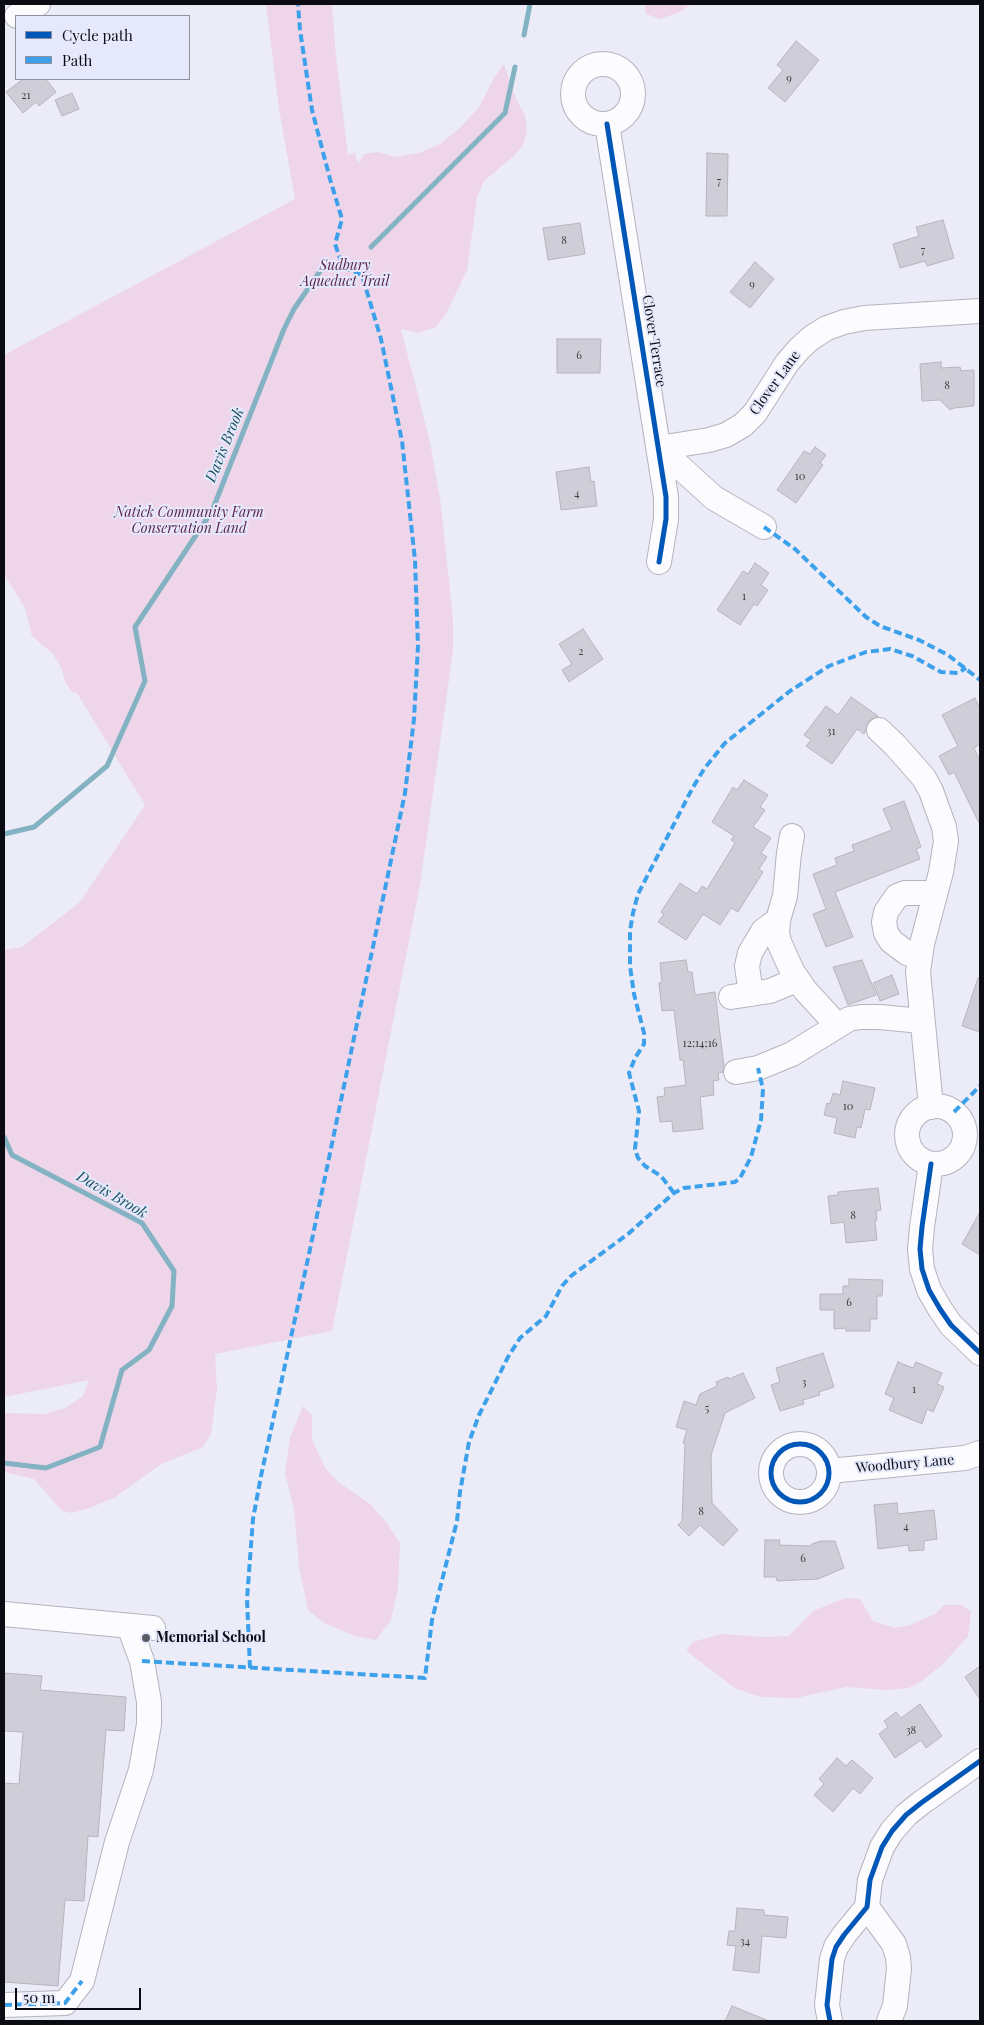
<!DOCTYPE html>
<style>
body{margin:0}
#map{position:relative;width:984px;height:2025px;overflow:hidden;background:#ebecf7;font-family:"Playfair Display",serif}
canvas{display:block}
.frame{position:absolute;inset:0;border:5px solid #0b0c13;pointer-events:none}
.legend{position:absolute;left:15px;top:15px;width:175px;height:65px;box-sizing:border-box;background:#e6e9fc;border:1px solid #8e919f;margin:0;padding:6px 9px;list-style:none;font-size:15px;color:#0b0c13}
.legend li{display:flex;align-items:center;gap:10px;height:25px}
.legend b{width:25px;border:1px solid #8e919f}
.scale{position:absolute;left:15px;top:1988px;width:126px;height:22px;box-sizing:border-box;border:2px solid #0b0c13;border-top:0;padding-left:6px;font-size:15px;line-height:18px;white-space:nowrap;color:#0b0c13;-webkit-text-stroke:4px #e6e9fc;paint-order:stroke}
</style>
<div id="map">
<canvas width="984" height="2025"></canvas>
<div class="frame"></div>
<ul class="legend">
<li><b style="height:6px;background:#0057b8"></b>Cycle path</li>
<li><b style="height:6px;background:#3ca1ea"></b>Path</li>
</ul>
<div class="scale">50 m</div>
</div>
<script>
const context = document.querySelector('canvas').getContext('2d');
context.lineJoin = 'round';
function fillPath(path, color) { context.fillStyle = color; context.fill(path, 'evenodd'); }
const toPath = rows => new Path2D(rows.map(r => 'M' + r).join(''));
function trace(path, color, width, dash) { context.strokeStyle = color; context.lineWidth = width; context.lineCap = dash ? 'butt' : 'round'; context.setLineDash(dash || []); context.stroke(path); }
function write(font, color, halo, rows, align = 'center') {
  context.font = font + ' "Playfair Display",serif'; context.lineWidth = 4; context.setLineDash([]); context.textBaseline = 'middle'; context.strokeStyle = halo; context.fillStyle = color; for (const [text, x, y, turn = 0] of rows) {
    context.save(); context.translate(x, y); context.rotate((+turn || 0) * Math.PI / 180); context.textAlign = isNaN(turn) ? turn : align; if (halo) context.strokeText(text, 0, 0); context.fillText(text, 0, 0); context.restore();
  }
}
const green = toPath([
 [266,4,332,4,336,56,348,155,355,152,358,164,364,154,378,152,396,157,419,153,440,144,460,128,479,107,494,78,504,64,517,101,525,115,527,132,523,145,515,155,484,181,477,198,467,270,446,314,436,327,418,333,401,329,430,442,441,505,453,620,453,651,420,885,332,1331,215,1354,217,1390,211,1434,203,1447,161,1464,114,1498,89,1508,72,1513,62,1511,34,1479,4,1472,4,1413,45,1414,65,1408,83,1396,89,1380,4,1397,4,950,22,947,80,902,145,805,77,693,72,692,65,682,62,669,53,654,32,636,25,608,4,574,4,355,295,199,279,109],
 [645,4,691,4,680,12,660,19,646,14],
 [303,1406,312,1415,312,1440,326,1469,337,1481,370,1504,386,1522,400,1543,398,1588,391,1620,376,1640,355,1636,324,1623,308,1610,299,1567,294,1509,285,1473,290,1438],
 [845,1598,860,1599,873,1621,895,1628,910,1625,935,1614,944,1605,962,1605,971,1612,968,1636,943,1664,922,1681,909,1688,887,1690,846,1687,796,1698,760,1697,735,1688,686,1651,693,1642,721,1634,764,1637,789,1636,813,1611]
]);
const stream = toPath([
 [524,35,530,4],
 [371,247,505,113,515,67],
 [4,834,34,827,107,766,145,681,135,627,212,511,284,329,294,309,327,261],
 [4,1137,12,1155,142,1223,174,1271,172,1306,149,1350,122,1370,100,1447,46,1468,4,1463]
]);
const building = toPath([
 [796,41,819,60,785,102,768,88,783,70,777,65,796,41],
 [23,79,46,79,56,92,39,106,36,102,23,113,6,92,23,79],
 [72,93,79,109,62,116,55,100,72,93],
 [707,153,728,154,727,216,706,216,707,153],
 [943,220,954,258,927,266,925,261,900,268,893,244,919,236,916,227,943,220],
 [580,223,585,254,548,260,543,228,580,223],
 [755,262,774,279,750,308,730,292,755,262],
 [557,339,601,339,600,373,557,373,557,339],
 [941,362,941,368,960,367,961,371,974,370,974,406,954,408,950,410,940,400,922,401,920,364,941,362],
 [815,447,826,455,820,463,823,465,796,503,777,490,804,451,810,454,815,447],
 [589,467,591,482,594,481,597,506,561,510,556,472,589,467],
 [755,563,769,573,761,585,768,590,757,606,754,604,740,625,717,610,743,571,748,574,755,563],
 [583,629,603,659,569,682,562,670,572,664,559,644,583,629],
 [851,697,878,716,869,721,864,734,857,729,832,764,806,746,811,740,804,735,826,706,838,715,851,697],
 [975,698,980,709,980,744,974,748,980,761,980,825,954,772,949,775,939,756,958,746,942,715,975,698],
 [744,780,768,795,760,807,765,810,753,827,771,838,761,853,767,857,759,869,763,872,738,912,731,908,720,925,703,914,686,940,658,922,664,914,661,912,680,883,697,894,702,886,707,889,735,843,731,840,734,836,712,822,733,787,737,790,744,780],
 [904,801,921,847,916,849,920,859,835,892,853,937,826,947,813,914,826,909,813,874,837,865,835,858,854,851,852,845,892,830,883,809,904,801],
 [686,960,688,972,692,972,695,995,715,992,724,1067,723,1072,718,1073,719,1080,713,1081,714,1095,700,1097,703,1129,673,1132,672,1121,660,1122,657,1097,665,1096,664,1088,686,1085,683,1060,680,1060,674,1010,662,1011,659,983,662,982,660,963,686,960],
 [862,960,876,995,848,1005,833,967,862,960],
 [892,975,899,994,880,1001,873,983,892,975],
 [978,978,980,978,980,1032,962,1026,978,978],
 [843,1081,875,1088,870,1110,865,1109,861,1128,857,1127,855,1138,834,1133,837,1118,824,1115,827,1103,830,1104,833,1093,840,1095,843,1081],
 [878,1188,881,1210,876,1211,877,1220,875,1221,877,1240,846,1243,844,1222,831,1224,828,1196,838,1195,838,1192,878,1188],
 [980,1212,980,1255,962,1244,980,1212],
 [849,1279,883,1280,882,1296,877,1296,877,1319,870,1319,870,1331,846,1331,846,1328,834,1329,834,1310,820,1310,820,1294,843,1294,843,1286,849,1286,849,1279],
 [823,1353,834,1387,819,1392,820,1395,803,1400,804,1404,780,1411,771,1385,780,1382,776,1368,823,1353],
 [898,1362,913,1368,916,1362,942,1373,937,1384,944,1387,933,1412,927,1409,922,1424,889,1410,894,1398,885,1394,898,1362],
 [743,1373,755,1398,725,1413,711,1455,712,1503,738,1530,723,1546,700,1525,689,1536,678,1525,682,1521,685,1444,683,1443,687,1430,676,1427,684,1401,696,1405,700,1394,717,1386,716,1382,728,1377,729,1379,743,1373],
 [897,1503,898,1514,934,1510,937,1539,924,1541,924,1550,909,1551,908,1545,878,1549,874,1505,897,1503],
 [765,1540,780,1540,779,1545,810,1546,812,1544,821,1541,835,1541,844,1568,818,1579,777,1581,776,1577,764,1577,765,1540],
 [980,1666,980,1699,965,1677,980,1666],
 [4,1673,42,1676,40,1690,126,1697,124,1731,106,1730,98,1837,88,1836,84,1901,65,1900,58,1986,4,1982,4,1783,19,1784,23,1732,4,1731,4,1673],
 [920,1704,942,1736,926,1748,921,1740,895,1758,879,1734,888,1727,884,1721,896,1712,901,1718,920,1704],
 [837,1758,846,1766,852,1760,873,1778,860,1794,853,1788,833,1812,814,1795,824,1784,819,1779,837,1758],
 [737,1908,764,1910,764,1915,788,1917,786,1938,762,1936,759,1973,733,1970,736,1946,727,1945,729,1931,735,1931,737,1908],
 [732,2006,769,2021,725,2021,732,2006]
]);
const minor = toPath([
 [17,16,38,4],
 '573 94a30 30 0 1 1 60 0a30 30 0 1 1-60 0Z',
 [607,124,666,497,666,519,659,562],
 [659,448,709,440,726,435,743,425,755,413,787,363,799,349,811,338,827,328,844,322,864,318,980,311],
 [659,448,714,498,764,527],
 [879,730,895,745,924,778,931,791,944,827,946,841,941,872,922,944,918,972,931,1107],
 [792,836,789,853,785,896,778,920,777,933,779,942,792,971,805,990,837,1025],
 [919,957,907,953,891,941,886,933,884,922,886,912,897,896,905,893,935,893],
 [751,994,747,966,750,953,763,931,778,920],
 [731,997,770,991,797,980],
 [736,1072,758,1068,792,1054,849,1019,861,1017,880,1017,921,1021],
 '907 1135a29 29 0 1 1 58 0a29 29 0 1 1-58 0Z',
 [931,1164,922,1227,920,1249,922,1269,929,1290,940,1309,951,1325,980,1353],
 '771 1473a29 29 0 1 1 58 0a29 29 0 1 1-58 0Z',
 [829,1471,965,1458,980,1453],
 [4,1614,153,1628],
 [867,1907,894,1944,898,1957,899,1969,895,2006,889,2021],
 [4,2005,65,2003,82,1981,117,1842,141,1770,149,1724,149,1702,142,1661,129,1626],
 [830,2021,827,2005,832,1959,836,1947,844,1935,867,1907,870,1880,882,1847,892,1831,906,1815,921,1803,980,1761]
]);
const quiet = toPath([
 [764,527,795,549,866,617,880,626,919,640,948,655,980,680],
 [954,1112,980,1086],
 [674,1193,661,1176,645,1166,638,1158,635,1149,639,1111,629,1073,635,1058,644,1044,644,1033,634,994,630,966,630,931,633,913,638,894,692,789,704,769,725,743,790,691,829,666,866,652,890,649,912,656,941,672,958,673,966,668],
 [142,1661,425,1678,432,1620,457,1521,460,1492,469,1442,479,1415,508,1357,520,1338,546,1316,562,1286,571,1276,628,1234,674,1193,684,1188,735,1182,740,1178,751,1157,761,1120,763,1089,758,1068],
 [250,1668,247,1599,253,1519,261,1476,309,1254,405,793,414,719,418,646,415,560,402,441,381,339,362,275,343,267,335,244,342,219,330,179,312,110,300,30,298,4],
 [4,2005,65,2003,82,1981]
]);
const cycleway = toPath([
 [607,124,666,497,666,519,659,562],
 [931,1164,922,1227,920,1249,922,1269,929,1290,940,1309,951,1325,980,1353],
 '771 1473a29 29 0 1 1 58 0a29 29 0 1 1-58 0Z',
 [830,2021,827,2005,832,1959,836,1947,844,1935,867,1907,870,1880,882,1847,892,1831,906,1815,921,1803,980,1761]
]);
const markers = [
 [146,1638,5,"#595a63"]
];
const numberNames = [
 ["9",789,79],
 ["21",26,96],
 ["7",719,182],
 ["8",564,241],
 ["7",923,251],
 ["9",752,285],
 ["6",579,356],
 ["8",947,386],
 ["10",800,477],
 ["4",577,494],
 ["1",744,597],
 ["2",581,652],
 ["31",831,732],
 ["12;14;16",700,1044],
 ["10",848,1107],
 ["8",853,1216],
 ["6",849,1303],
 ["3",804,1383],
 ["1",914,1390],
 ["5",707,1409],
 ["8",701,1512],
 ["4",906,1527],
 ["6",803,1559],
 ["38",911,1731],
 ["34",745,1942]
];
const parkNames = [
 ["Sudbury",345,266],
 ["Aqueduct Trail",345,282],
 ["Natick Community Farm",189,513],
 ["Conservation Land",189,529]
];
const streetNames = [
 ["Clover Terrace",654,341,81],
 ["Clover Lane",775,383,-54],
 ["Woodbury Lane",905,1464,-5]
];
const poiNames = [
 ["Memorial School",156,1638]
];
const waterNames = [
 ["Davis Brook",225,445,-68],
 ["Davis Brook",112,1195,30]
];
fillPath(green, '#eed5ea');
trace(stream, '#83b2c2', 5);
fillPath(building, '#cfcdd7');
trace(building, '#b6b4bd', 1);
trace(minor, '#b3b4bd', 26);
trace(minor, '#fcfcfe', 24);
trace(quiet, '#3ca1ea', 4, [8, 4]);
trace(cycleway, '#0057b8', 5);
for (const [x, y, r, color] of markers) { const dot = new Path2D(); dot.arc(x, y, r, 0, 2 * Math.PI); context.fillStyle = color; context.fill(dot); trace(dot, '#e6e9fc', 2); }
write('11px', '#3c3c44', null, numberNames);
write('italic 14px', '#5b1f49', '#e6e9fc', parkNames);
write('14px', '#0b0c13', '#e6e9fc', streetNames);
write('bold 14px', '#0b0c13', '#e6e9fc', poiNames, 'left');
write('italic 15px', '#1a5160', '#e6e9fc', waterNames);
</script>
